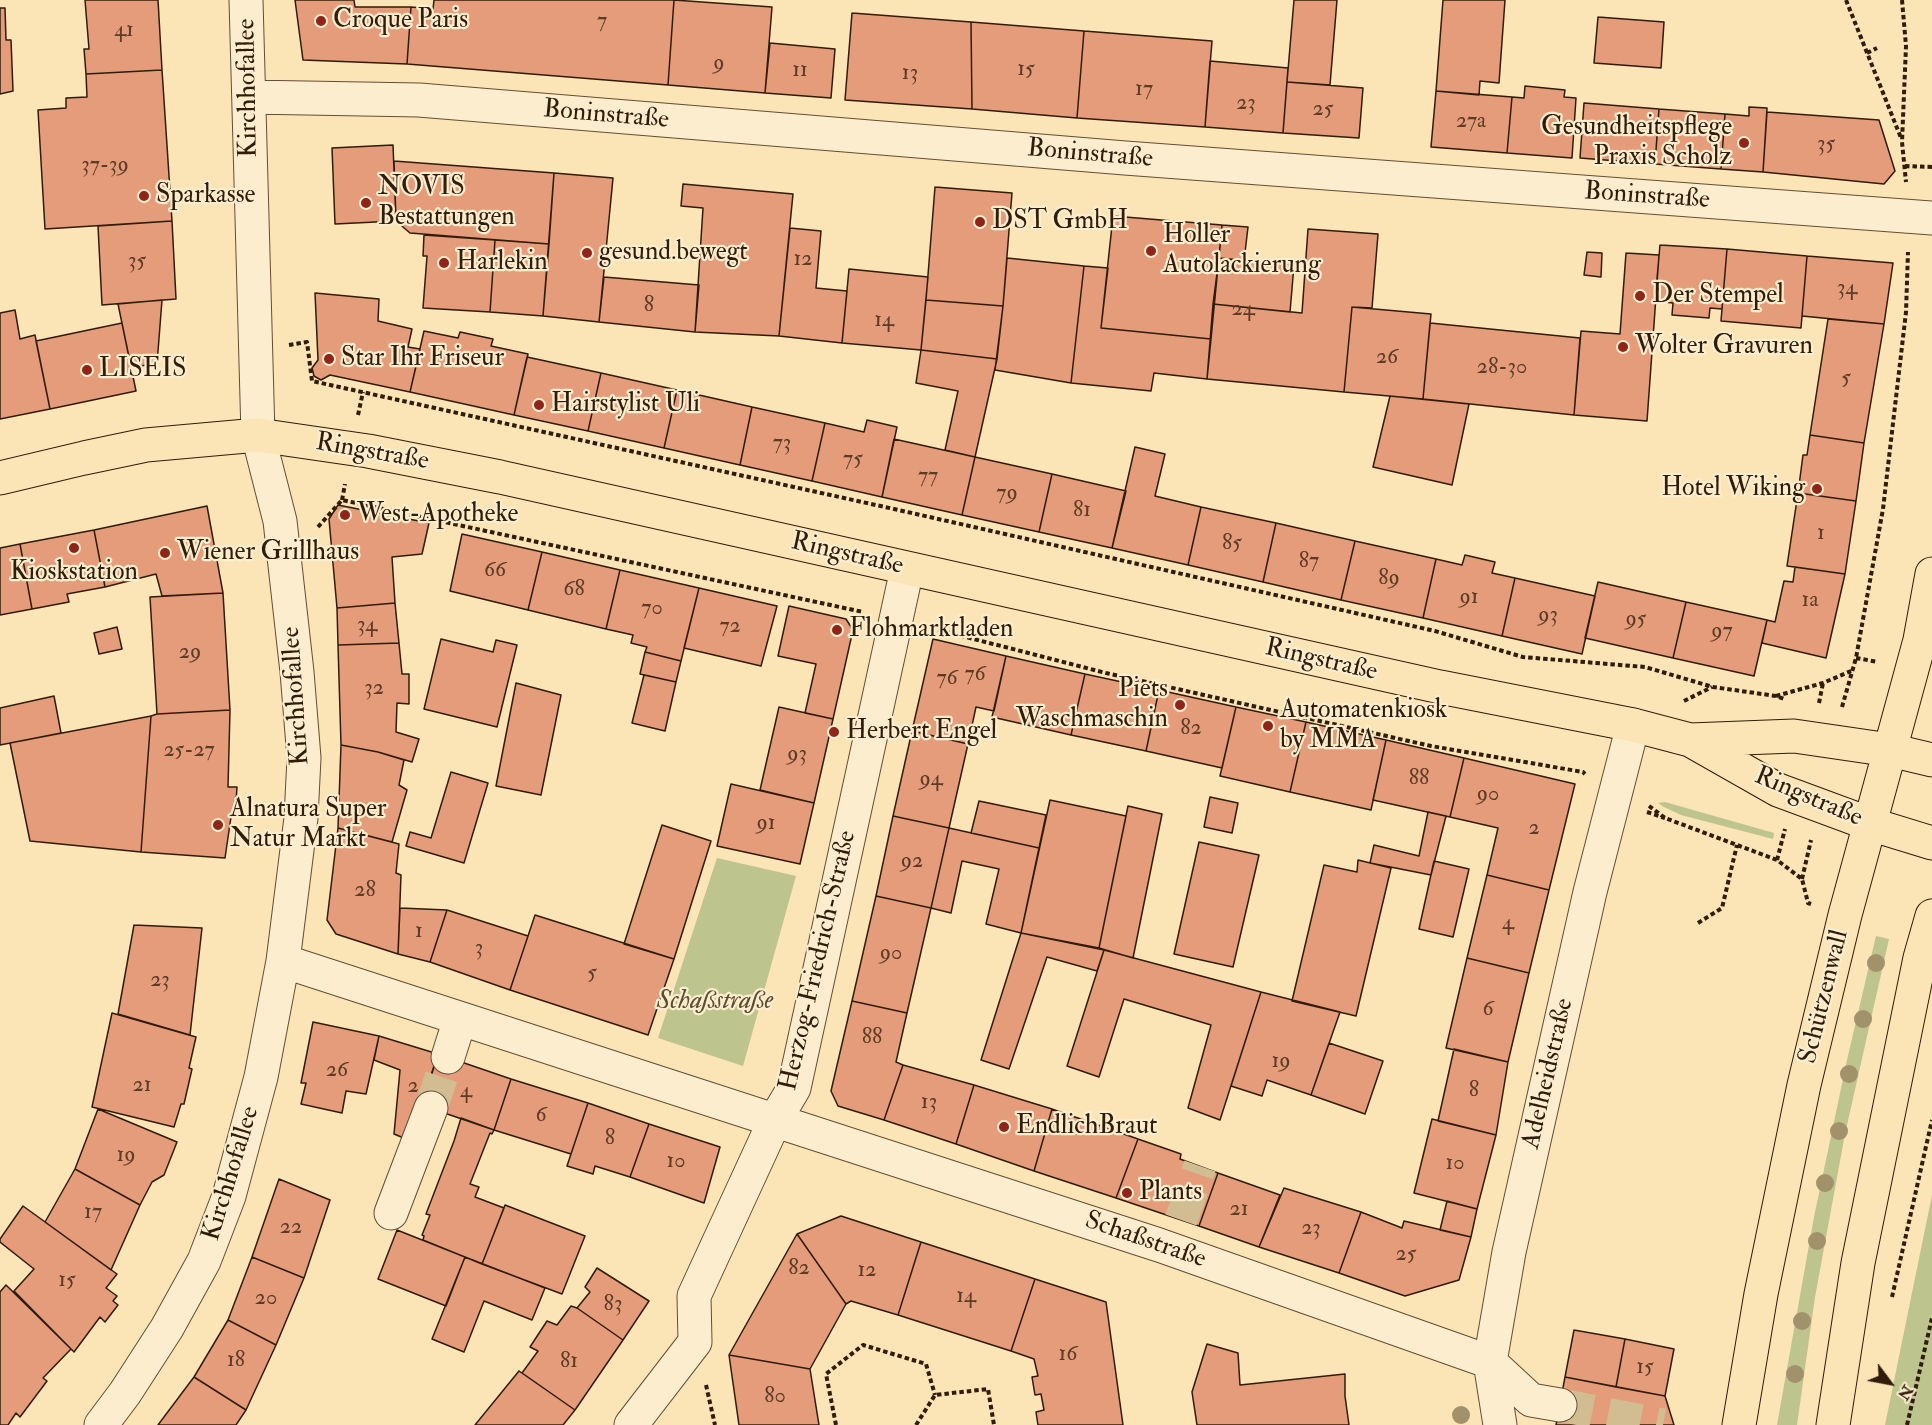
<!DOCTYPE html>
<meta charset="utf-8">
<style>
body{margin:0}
#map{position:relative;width:1932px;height:1425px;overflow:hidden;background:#fbe4b5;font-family:"IM FELL Double Pica",serif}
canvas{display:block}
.north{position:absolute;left:1860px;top:1353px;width:60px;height:60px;-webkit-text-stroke:4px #fcedcf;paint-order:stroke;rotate:122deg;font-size:16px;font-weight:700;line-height:24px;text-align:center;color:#301c08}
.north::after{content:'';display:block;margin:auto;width:21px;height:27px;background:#301c08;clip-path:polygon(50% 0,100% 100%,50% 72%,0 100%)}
</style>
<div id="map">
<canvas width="1932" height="1425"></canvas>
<div class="north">N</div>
</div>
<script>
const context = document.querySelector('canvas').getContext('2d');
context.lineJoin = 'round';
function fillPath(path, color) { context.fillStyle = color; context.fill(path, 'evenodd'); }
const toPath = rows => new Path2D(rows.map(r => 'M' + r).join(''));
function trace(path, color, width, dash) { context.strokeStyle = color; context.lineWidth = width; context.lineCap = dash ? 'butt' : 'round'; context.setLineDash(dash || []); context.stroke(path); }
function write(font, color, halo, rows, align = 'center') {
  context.font = font + ' "IM FELL Double Pica",serif'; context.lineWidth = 4.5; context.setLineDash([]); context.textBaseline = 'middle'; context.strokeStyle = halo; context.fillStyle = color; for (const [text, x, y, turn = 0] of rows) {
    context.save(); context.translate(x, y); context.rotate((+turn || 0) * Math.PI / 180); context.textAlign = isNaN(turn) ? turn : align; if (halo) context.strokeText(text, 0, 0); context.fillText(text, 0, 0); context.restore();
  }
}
const green = toPath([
 [1665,802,1774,833,1773,839,1681,815,1664,807,1658,803],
 [717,858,796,876,743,1066,658,1038],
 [1876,936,1889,939,1845,1134,1815,1297,1797,1425,1777,1425,1814,1217,1847,1060],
 [1932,1195,1932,1425,1885,1425]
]);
const building = toPath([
 [85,0,158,0,162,70,86,74,84,49,89,49,85,0],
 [295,0,354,0,355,7,411,7,407,64,303,60,295,0],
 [434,0,674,0,668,85,407,64,411,7,433,9,434,0],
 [674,0,772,7,765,93,668,85,674,0],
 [1294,0,1337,0,1330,85,1287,82,1294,0],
 [1443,0,1505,0,1499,83,1480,81,1479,95,1436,91,1443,0],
 [0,8,5,8,6,40,11,40,13,91,0,94,0,8],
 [852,13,971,22,972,109,845,100,852,13],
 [1598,17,1664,22,1661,68,1594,63,1598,17],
 [971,22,1084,31,1077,118,972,109,971,22],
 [1084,31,1212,41,1205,127,1077,118,1084,31],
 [770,43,835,49,831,98,765,93,770,43],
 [1210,61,1288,68,1283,133,1205,127,1210,61],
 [162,70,172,221,45,229,38,110,66,108,66,98,87,97,86,74,162,70],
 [1287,82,1363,88,1359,138,1283,133,1287,82],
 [1525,86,1565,90,1564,97,1576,98,1572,158,1507,153,1512,97,1524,98,1525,86],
 [1436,91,1512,97,1507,153,1431,147,1436,91],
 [1584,103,1659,109,1655,164,1580,158,1584,103],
 [1749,107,1767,108,1763,172,1721,169,1725,114,1749,116,1749,107],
 [1659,109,1725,114,1721,169,1655,164,1659,109],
 [1767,112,1879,120,1895,171,1884,184,1763,172,1767,112],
 [393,145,396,221,335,224,332,148,393,145],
 [394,161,554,173,549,244,410,233,396,221,394,161],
 [554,173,613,178,599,322,543,316,554,173],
 [683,184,793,194,779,336,695,332,703,208,681,206,683,184],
 [935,187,1012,193,1003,306,926,300,935,187],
 [1113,216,1222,225,1211,339,1101,328,1113,216],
 [172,221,176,299,102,305,98,226,172,221],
 [1222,225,1248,227,1244,261,1219,258,1222,225],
 [790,228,821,231,816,288,847,291,842,343,779,336,790,228],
 [1308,229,1378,234,1372,308,1352,307,1344,392,1207,379,1213,304,1302,313,1308,229],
 [424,235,495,240,490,312,423,308,427,256,423,256,424,235],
 [495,240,549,244,543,316,490,312,495,240],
 [1660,245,1727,249,1722,309,1710,308,1709,318,1672,315,1673,303,1655,301,1660,245],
 [1727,249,1807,256,1801,328,1721,321,1727,249],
 [1587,252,1602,253,1601,277,1584,275,1587,252],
 [1626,253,1659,255,1647,421,1574,415,1581,331,1620,334,1626,253],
 [1807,256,1893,263,1884,324,1802,316,1807,256],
 [1007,258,1084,266,1071,383,995,370,1003,306,1007,258],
 [1219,258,1294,265,1290,312,1213,304,1219,258],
 [1084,266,1108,268,1101,328,1211,339,1207,379,1154,373,1151,391,1071,383,1084,266],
 [849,269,928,277,921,350,842,343,849,269],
 [604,277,699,285,695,332,599,322,604,277],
 [315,293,379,299,378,321,412,329,408,347,420,349,410,392,330,375,321,380,314,376,312,368,318,360,315,293],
 [162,300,157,364,131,367,118,304,162,300],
 [926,300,1003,306,997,359,921,350,926,300],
 [1352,307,1431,314,1423,399,1344,392,1352,307],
 [15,310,20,339,35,335,50,409,0,419,0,313,15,310],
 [1828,319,1884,324,1864,443,1810,435,1828,319],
 [122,323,136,391,50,409,36,341,122,323],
 [1430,323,1580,338,1574,415,1423,399,1430,323],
 [424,331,458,338,460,332,493,339,491,346,528,354,514,415,410,392,424,331],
 [921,350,997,359,975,457,945,450,958,391,916,383,921,350],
 [527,357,601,373,588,431,514,415,527,357],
 [601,373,677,390,664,448,588,431,601,373],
 [677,390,752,407,740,465,664,448,677,390],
 [1390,396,1469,404,1452,485,1373,467,1390,396],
 [752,407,825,423,812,481,740,465,752,407],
 [867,420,897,427,882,497,812,481,825,423,864,432,867,420],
 [1810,435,1864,443,1856,501,1798,493,1803,455,1807,455,1810,435],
 [894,439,975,457,962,515,882,497,894,439],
 [1135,447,1165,454,1155,496,1201,507,1188,565,1112,548,1135,447],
 [975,457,1052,474,1039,532,962,515,975,457],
 [1052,474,1126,491,1112,548,1039,532,1052,474],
 [1798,493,1856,501,1845,574,1787,566,1798,493],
 [338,505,429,523,422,554,392,557,395,603,337,608,329,519,338,505],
 [207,506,223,593,162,596,156,574,105,587,94,530,207,506],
 [1201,507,1276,523,1263,582,1188,565,1201,507],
 [1276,523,1355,541,1341,600,1263,582,1276,523],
 [94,530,105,587,67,594,69,602,32,609,20,544,94,530],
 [462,534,542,552,528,610,450,591,462,534],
 [1355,541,1436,559,1423,618,1341,600,1355,541],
 [20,544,32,609,0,615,0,548,20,544],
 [542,552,620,570,606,629,528,610,542,552],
 [1465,555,1495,562,1492,573,1515,578,1502,636,1423,618,1436,559,1462,565,1465,555],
 [1795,567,1845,574,1826,658,1762,643,1767,620,1775,622,1784,581,1793,582,1795,567],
 [620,570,699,588,681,661,645,652,647,647,631,643,633,635,606,629,620,570],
 [1515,578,1595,596,1582,654,1502,636,1515,578],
 [1598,582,1686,602,1673,658,1585,638,1598,582],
 [699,588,777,606,761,666,684,648,699,588],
 [223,593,230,710,157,714,150,597,223,593],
 [1686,602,1767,620,1754,676,1673,658,1686,602],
 [395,603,399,643,338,645,337,608,395,603],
 [789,606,846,619,853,630,833,719,805,713,816,664,778,656,789,606],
 [117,627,122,649,99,654,94,633,117,627],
 [441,639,493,652,496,640,517,645,497,727,424,709,441,639],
 [933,639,1006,656,994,711,976,707,968,744,912,731,933,639],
 [399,643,402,674,409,674,409,704,397,703,396,732,419,739,412,762,378,752,341,745,338,645,399,643],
 [645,652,681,661,676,682,640,674,645,652],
 [1006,656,1085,674,1071,735,992,717,1006,656],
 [1085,674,1159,690,1146,751,1071,735,1085,674],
 [644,675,676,682,665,731,632,723,644,675],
 [516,683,561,695,541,795,496,786,516,683],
 [1159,690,1236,707,1222,768,1146,751,1159,690],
 [54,696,61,733,0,745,0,708,54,696],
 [779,707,833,719,814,803,760,790,779,707],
 [1236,707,1306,722,1290,792,1220,776,1236,707],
 [230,710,228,787,237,787,235,816,231,817,225,858,141,852,151,716,157,714,230,710],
 [151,716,141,852,30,841,10,743,151,716],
 [1306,722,1386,740,1371,810,1290,792,1306,722],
 [912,731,968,744,949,828,893,816,912,731],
 [1386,740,1464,758,1450,817,1373,800,1386,740],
 [341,745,378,752,404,760,399,785,407,790,392,842,338,828,341,745],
 [1464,758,1575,784,1549,890,1487,875,1498,828,1450,817,1464,758],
 [451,772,488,783,464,863,406,846,410,832,431,838,451,772],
 [731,784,814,803,800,864,717,846,731,784],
 [1210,797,1238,803,1232,833,1204,827,1210,797],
 [1050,800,1126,816,1099,948,1021,933,1050,800],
 [979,801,1046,815,1039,848,971,833,979,801],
 [1128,806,1162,814,1133,958,1099,948,1128,806],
 [1428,812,1446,816,1431,875,1370,863,1374,845,1419,856,1428,812],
 [893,816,949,828,931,908,876,896,893,816],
 [662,825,711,841,674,959,624,944,662,825],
 [338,828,399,844,396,873,401,875,398,954,336,934,327,920,338,828],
 [949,828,1039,848,1021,933,986,924,999,869,962,861,951,913,931,908,949,828],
 [1199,842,1259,855,1233,967,1174,954,1199,842],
 [1358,860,1391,868,1356,1016,1292,1001,1324,865,1357,872,1358,860],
 [1434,861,1469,869,1453,937,1419,929,1434,861],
 [1487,875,1549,890,1529,973,1467,958,1487,875],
 [876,896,931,908,907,1013,852,1001,876,896],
 [400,908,447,910,430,962,398,954,400,908],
 [447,910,528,936,510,990,430,962,447,910],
 [535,915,674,959,648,1035,510,990,535,915],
 [134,925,202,928,190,1035,118,1014,134,925],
 [1021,933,1104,950,1097,971,1047,957,1009,1069,981,1060,1021,933],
 [1104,950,1261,992,1220,1120,1188,1108,1211,1025,1124,999,1099,1077,1067,1066,1104,950],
 [1467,958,1529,973,1508,1062,1446,1048,1467,958],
 [1261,992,1340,1012,1311,1095,1267,1080,1262,1096,1231,1086,1261,992],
 [852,1001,907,1013,896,1062,903,1065,884,1120,838,1106,831,1091,852,1001],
 [112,1013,196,1037,189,1068,192,1069,184,1104,181,1104,174,1127,92,1107,112,1013],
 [313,1022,379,1036,366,1094,346,1091,342,1113,301,1104,306,1083,301,1083,313,1022],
 [379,1036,438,1054,411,1141,394,1134,400,1070,374,1060,379,1036],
 [1329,1043,1383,1061,1365,1114,1311,1095,1329,1043],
 [1454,1049,1508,1062,1496,1135,1438,1121,1454,1049],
 [438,1054,511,1079,494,1130,421,1105,438,1054],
 [903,1065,974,1085,956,1144,884,1120,903,1065],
 [511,1079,588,1103,571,1154,494,1130,511,1079],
 [974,1085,1052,1109,1034,1171,956,1144,974,1085],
 [588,1103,649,1124,630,1177,595,1166,593,1174,567,1166,588,1103],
 [98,1109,177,1142,164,1175,152,1182,140,1205,75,1169,98,1109],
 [1052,1109,1138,1139,1116,1198,1034,1171,1052,1109],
 [461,1118,494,1130,492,1134,490,1133,470,1184,479,1187,475,1197,504,1208,482,1264,423,1240,424,1236,422,1235,430,1215,426,1214,454,1141,461,1118],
 [1432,1119,1496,1135,1477,1209,1414,1193,1432,1119],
 [649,1124,720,1147,704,1203,630,1177,649,1124],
 [1138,1139,1181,1154,1180,1159,1218,1173,1199,1226,1116,1198,1138,1139],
 [75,1169,140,1205,111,1270,45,1222,75,1169],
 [1218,1173,1280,1195,1259,1247,1199,1226,1218,1173],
 [279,1179,330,1200,304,1278,252,1257,279,1179],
 [1284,1188,1361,1212,1339,1273,1259,1247,1284,1188],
 [1447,1201,1477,1209,1471,1237,1440,1230,1447,1201],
 [505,1205,585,1236,562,1294,482,1264,505,1205],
 [23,1206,117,1274,106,1288,117,1296,113,1301,118,1305,105,1322,100,1317,74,1352,14,1291,34,1269,0,1242,0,1239,23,1206],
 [1361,1212,1402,1228,1404,1221,1471,1237,1459,1280,1405,1296,1339,1273,1361,1212],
 [841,1216,921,1242,898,1315,851,1301,846,1304,797,1234,841,1216],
 [397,1230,465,1257,446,1306,378,1279,397,1230],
 [797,1234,846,1304,810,1369,729,1355,797,1234],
 [921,1242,1035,1279,1011,1351,898,1315,921,1242],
 [252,1257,304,1278,276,1345,228,1320,252,1257],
 [465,1257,545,1288,532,1320,484,1301,464,1352,432,1339,465,1257],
 [597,1268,649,1301,623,1340,577,1308,590,1292,585,1287,597,1268],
 [1035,1279,1106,1302,1123,1425,1038,1425,1036,1412,1044,1410,1041,1394,1035,1395,1032,1377,1038,1376,1034,1359,1011,1351,1035,1279],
 [6,1285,71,1349,43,1378,47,1381,20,1417,16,1413,8,1425,0,1425,0,1292,6,1285],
 [571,1306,577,1308,623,1340,575,1410,522,1373,538,1351,530,1347,547,1321,557,1325,571,1306],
 [228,1320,276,1345,246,1410,194,1377,228,1320],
 [1574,1330,1625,1339,1616,1387,1565,1377,1574,1330],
 [1625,1339,1674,1349,1665,1396,1616,1387,1625,1339],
 [1207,1344,1238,1353,1240,1385,1345,1374,1345,1396,1349,1425,1197,1425,1192,1392,1207,1344],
 [729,1355,810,1369,819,1425,739,1425,729,1355],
 [519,1371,575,1410,563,1425,475,1425,519,1371],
 [194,1377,246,1410,236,1425,158,1425,194,1377],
 [1565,1377,1665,1396,1674,1425,1556,1425,1565,1377]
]);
const minorTunnel = toPath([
 [431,1108,448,1057],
 [1181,1220,1200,1166],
 [1560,1405,1663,1425]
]);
const path = toPath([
 [1846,0,1901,138],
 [1902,0,1906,46,1902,142,1906,182],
 [1867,53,1877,48],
 [1905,166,1932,167],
 [289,345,307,342,312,381,894,509,1435,631,1523,657,1645,667,1713,687,1776,696,1784,699],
 [358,415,363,392],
 [342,500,345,484],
 [318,527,342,500,863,612],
 [931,628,1106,673,1431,746,1583,772,1585,774],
 [1856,658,1878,662],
 [1776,696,1823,683,1851,671],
 [1684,701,1712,687],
 [1819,703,1823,683],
 [1842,707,1856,658,1883,509,1906,312,1908,252],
 [1649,806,1665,818,1777,860,1802,879,1808,903,1811,904],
 [1647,812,1665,818],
 [1777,860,1785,829],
 [1802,879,1811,840],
 [1698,923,1722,908,1737,845],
 [1892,1297,1932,1120],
 [706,1385,715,1425],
 [836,1425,826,1374,863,1345,926,1364,935,1395],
 [916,1425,935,1395,988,1389,994,1425],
 [1907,1425,1932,1318]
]);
const minor = toPath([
 [249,97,419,100,1125,158,1932,218],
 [283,961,1159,1245,1490,1362,1531,1400,1560,1405],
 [448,1057,460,1019],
 [391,1213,431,1108],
 [101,1425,125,1393,167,1328,204,1261,229,1196,261,1077,283,961,301,818,304,758,297,672,280,521,258,435,246,0],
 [631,1425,695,1342,694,1296,775,1120,794,1088,907,569],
 [1500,1425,1490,1362,1509,1252,1590,892,1633,725]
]);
const major = toPath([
 [0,478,84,458,146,445,258,435,368,451,500,477,1440,687,1633,725,1690,740,1778,790,1870,824,1932,843],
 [1690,740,1794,736,1890,750,1932,760],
 [1739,1425,1761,1294,1804,1085,1845,915,1920,640,1932,574],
 [1833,1425,1858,1263,1920,958,1932,916]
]);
const trees = [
 [1876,963],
 [1863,1019],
 [1849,1074],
 [1839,1131],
 [1825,1183],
 [1817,1241],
 [1802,1321],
 [1795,1374],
 [1461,1415]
];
const markers = [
 [321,21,6,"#8f2418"],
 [1744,143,6,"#8f2418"],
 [144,196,6,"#8f2418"],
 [366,203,6,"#8f2418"],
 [980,222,6,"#8f2418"],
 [1151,251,6,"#8f2418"],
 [587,253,6,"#8f2418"],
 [444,263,6,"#8f2418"],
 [1640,296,6,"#8f2418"],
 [1623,347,6,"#8f2418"],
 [329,359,6,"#8f2418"],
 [87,370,6,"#8f2418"],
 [539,405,6,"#8f2418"],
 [1817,489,6,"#8f2418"],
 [345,515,6,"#8f2418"],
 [74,548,6,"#8f2418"],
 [165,553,6,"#8f2418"],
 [837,630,6,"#8f2418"],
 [1180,705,6,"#8f2418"],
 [1268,726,6,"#8f2418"],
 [834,732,6,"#8f2418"],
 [218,825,6,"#8f2418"],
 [1004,1127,6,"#8f2418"],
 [1127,1193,6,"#8f2418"]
];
const numberNames = [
 ["7",602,22],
 ["41",124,31],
 ["9",719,64],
 ["15",1026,70],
 ["11",800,71],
 ["13",910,74],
 ["17",1144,90],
 ["23",1246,104],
 ["25",1323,110],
 ["27a",1471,122],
 ["35",1826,145],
 ["37-39",105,166],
 ["12",803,260],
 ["35",137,262],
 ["34",1847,289],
 ["8",649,306],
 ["24",1243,310],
 ["14",884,321],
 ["26",1387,358],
 ["28-30",1502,368],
 ["5",1846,379],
 ["73",782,444],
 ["75",853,460],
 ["77",928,477],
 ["79",1007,494],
 ["81",1082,511],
 ["1",1821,534],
 ["85",1232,544],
 ["87",1309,562],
 ["66",495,571],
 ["89",1389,579],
 ["68",574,590],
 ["91",1469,598],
 ["1a",1810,601],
 ["70",652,609],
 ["93",1548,616],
 ["95",1636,620],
 ["34",367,626],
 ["72",730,627],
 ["97",1722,632],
 ["29",190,653],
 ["76",975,675],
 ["76",947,679],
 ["32",374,689],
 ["82",1191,729],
 ["25-27",189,751],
 ["93",797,755],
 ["88",1419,779],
 ["94",931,780],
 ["90",1488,795],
 ["91",766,824],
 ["2",1534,829],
 ["92",912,862],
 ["28",365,891],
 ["4",1508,924],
 ["1",419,932],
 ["3",479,949],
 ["90",891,954],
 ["5",592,974],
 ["23",160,981],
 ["6",1488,1010],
 ["88",872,1038],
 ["19",1281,1062],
 ["26",337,1071],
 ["21",142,1086],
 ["2",413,1087],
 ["8",1474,1091],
 ["4",466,1092],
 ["13",929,1103],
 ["6",541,1116],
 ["8",610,1139],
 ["19",126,1156],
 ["10",676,1162],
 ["10",1455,1164],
 ["21",1239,1210],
 ["17",93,1213],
 ["22",291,1228],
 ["23",1311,1229],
 ["25",1406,1255],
 ["82",799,1269],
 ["12",867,1271],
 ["15",67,1281],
 ["14",966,1297],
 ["20",266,1299],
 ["83",613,1305],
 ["16",1068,1355],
 ["18",236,1361],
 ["81",569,1362],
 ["15",1645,1368],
 ["80",775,1397]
];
const poiNames = [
 ["Croque Paris",333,21],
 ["Gesundheitspflege",1732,128,"right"],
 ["Praxis Scholz",1732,158,"right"],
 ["NOVIS",378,188],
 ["Bestattungen",378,218],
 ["Sparkasse",156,196],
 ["DST GmbH",992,222],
 ["Holler",1163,236],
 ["Autolackierung",1163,266],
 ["gesund.bewegt",599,253],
 ["Harlekin",456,263],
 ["Der Stempel",1652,296],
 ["Wolter Gravuren",1635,347],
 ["Star Ihr Friseur",341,359],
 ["LISEIS",99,370],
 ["Hairstylist Uli",551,405],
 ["Hotel Wiking",1805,489,"right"],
 ["West-Apotheke",357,515],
 ["Wiener Grillhaus",177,553],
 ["Kioskstation",74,573,"center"],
 ["Flohmarktladen",849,630],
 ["Piets",1168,690,"right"],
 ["Waschmaschin",1168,720,"right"],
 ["Automatenkiosk",1280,711],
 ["by MMA",1280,741],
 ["Herbert Engel",846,732],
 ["Alnatura Super",230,810],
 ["Natur Markt",230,840],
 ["EndlichBraut",1016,1127],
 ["Plants",1139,1193]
];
const streetNames = [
 ["Kirchhofallee",249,88,-91],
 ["Boninstraße",606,116,5],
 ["Boninstraße",1090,155,5],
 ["Boninstraße",1647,197,4],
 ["Ringstraße",372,453,10],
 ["Ringstraße",847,555,13],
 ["Ringstraße",1321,661,13],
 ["Kirchhofallee",297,696,-94],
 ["Ringstraße",1808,798,23],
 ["Herzog-Friedrich-Straße",819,961,-77],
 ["Schützenwall",1825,997,-76],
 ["Adelheidstraße",1549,1074,-77],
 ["Kirchhofallee",232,1174,-73],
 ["Schaßstraße",1145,1241,19]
];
const parkNames = [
 ["Schaßstraße",715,1002]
];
fillPath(green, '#bdc48e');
fillPath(building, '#e49c7b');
trace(building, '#301c08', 1.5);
trace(minorTunnel, '#d2bc92', 33, [33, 16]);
trace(minor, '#634e33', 35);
trace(major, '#301c08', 35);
trace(path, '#301c08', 4, [4.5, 3]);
trace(minor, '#fcedcf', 33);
trace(major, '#fbe4b5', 33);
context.fillStyle = '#a2926c';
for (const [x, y] of trees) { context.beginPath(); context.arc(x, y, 9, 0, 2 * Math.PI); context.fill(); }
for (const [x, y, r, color] of markers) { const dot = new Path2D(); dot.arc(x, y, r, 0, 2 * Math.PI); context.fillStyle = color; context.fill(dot); trace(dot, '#fcedcf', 2); }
write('22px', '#5d3c25', null, numberNames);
write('26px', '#301c08', '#fcedcf', poiNames, 'left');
write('26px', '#301c08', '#fcedcf', streetNames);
write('italic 26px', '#5a4e30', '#fcedcf', parkNames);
</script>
